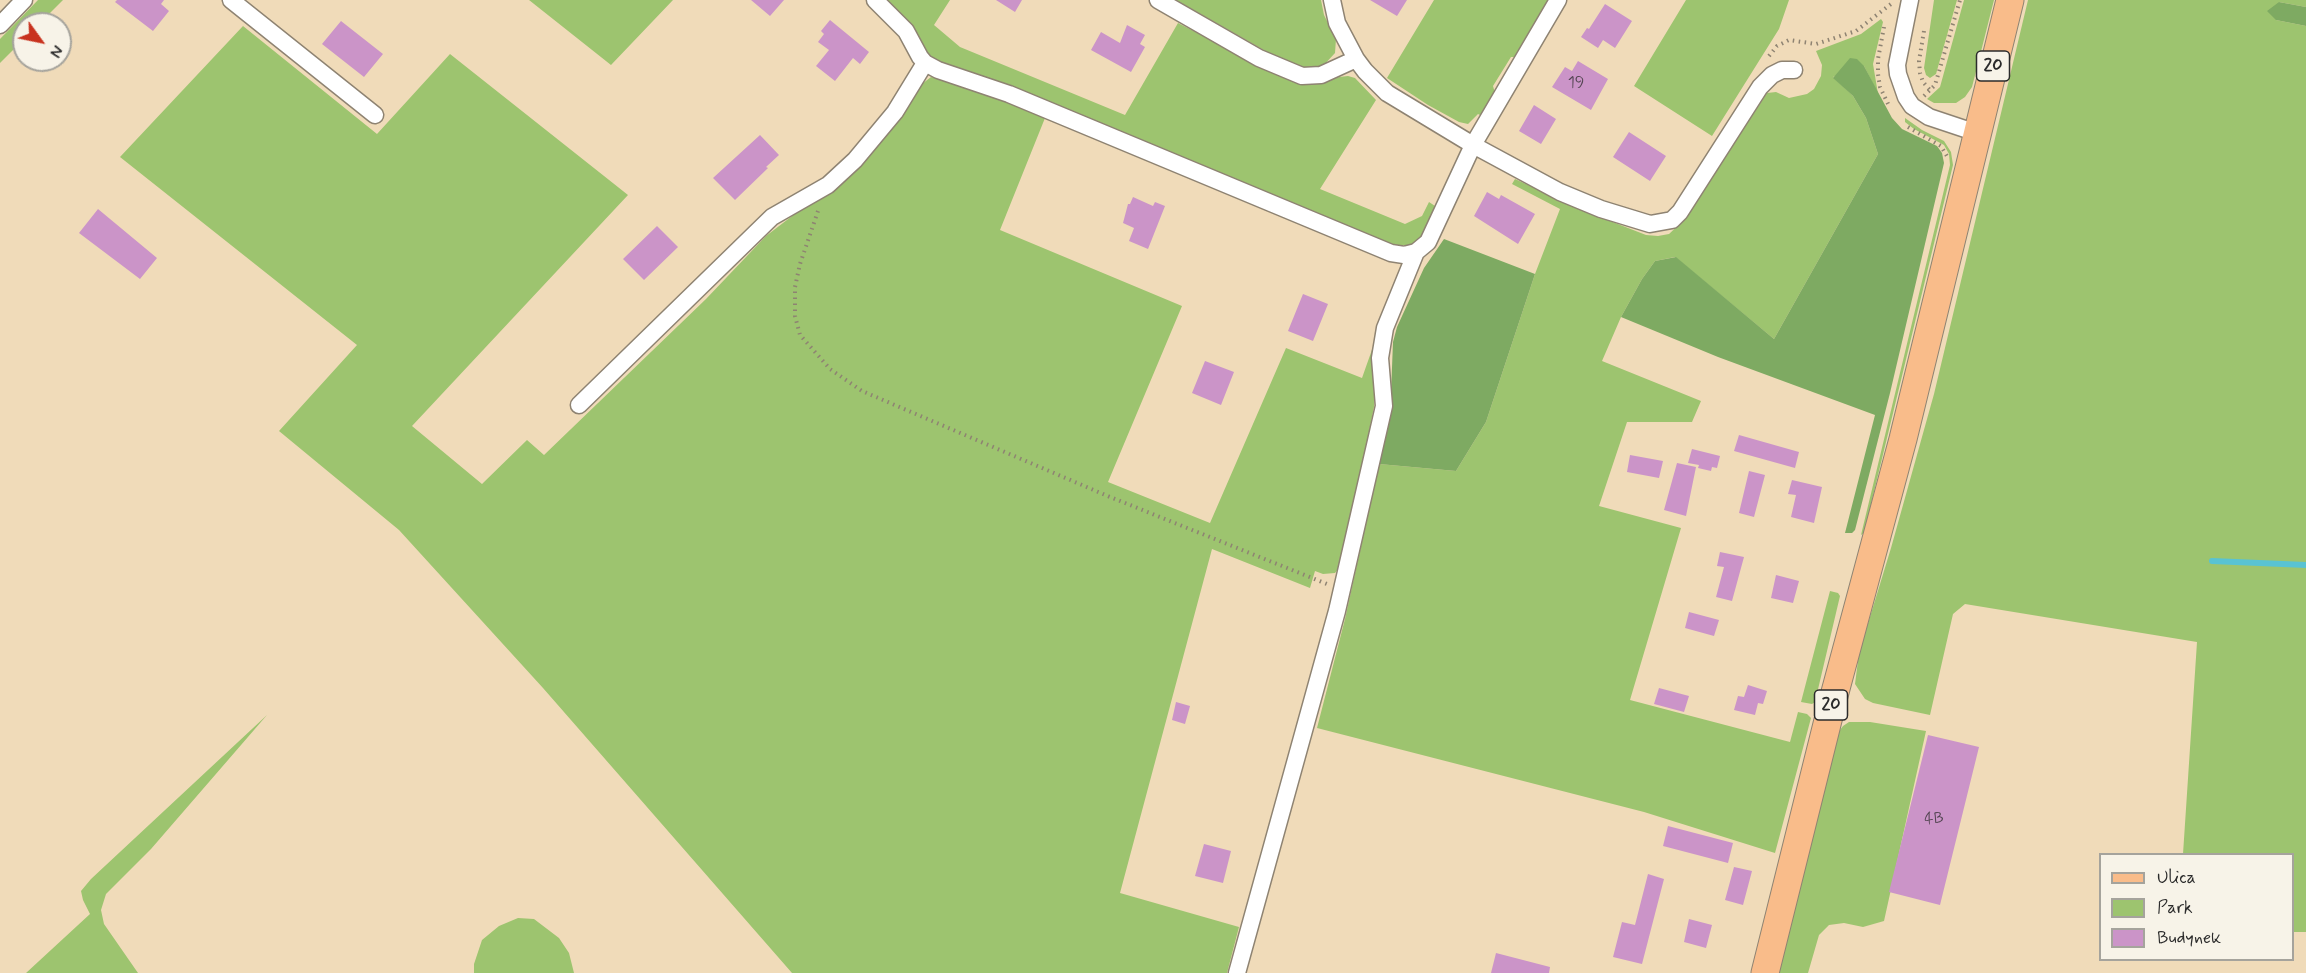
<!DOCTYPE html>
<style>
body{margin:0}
#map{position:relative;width:2306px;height:973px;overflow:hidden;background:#f0dbb9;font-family:Mynerve,sans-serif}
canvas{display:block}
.legend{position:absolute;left:2099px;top:853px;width:195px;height:108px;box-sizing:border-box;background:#f7f3e8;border:2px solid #a5a39c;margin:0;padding:8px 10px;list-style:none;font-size:18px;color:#2b2b2b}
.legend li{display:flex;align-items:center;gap:12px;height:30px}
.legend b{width:30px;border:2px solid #a5a39c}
.north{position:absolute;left:12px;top:12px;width:60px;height:60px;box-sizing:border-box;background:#f7f3e8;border:2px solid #a5a39c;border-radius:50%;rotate:123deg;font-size:16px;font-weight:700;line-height:24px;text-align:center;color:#2b2b2b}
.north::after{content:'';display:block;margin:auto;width:21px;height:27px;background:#c8321e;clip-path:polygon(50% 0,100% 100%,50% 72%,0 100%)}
</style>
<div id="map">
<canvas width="2306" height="973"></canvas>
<ul class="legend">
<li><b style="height:8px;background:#f9bc8a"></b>Ulica</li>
<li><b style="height:16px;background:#9dc46f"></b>Park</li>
<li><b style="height:16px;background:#cb94c8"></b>Budynek</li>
</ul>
<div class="north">N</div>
</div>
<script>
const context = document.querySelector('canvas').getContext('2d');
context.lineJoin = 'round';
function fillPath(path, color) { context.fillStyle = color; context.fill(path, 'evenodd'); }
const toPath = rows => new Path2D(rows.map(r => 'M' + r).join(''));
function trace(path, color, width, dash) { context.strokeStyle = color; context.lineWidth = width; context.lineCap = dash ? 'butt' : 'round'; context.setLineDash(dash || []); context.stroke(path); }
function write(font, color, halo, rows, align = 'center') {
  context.font = font + ' Mynerve,sans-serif'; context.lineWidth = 4.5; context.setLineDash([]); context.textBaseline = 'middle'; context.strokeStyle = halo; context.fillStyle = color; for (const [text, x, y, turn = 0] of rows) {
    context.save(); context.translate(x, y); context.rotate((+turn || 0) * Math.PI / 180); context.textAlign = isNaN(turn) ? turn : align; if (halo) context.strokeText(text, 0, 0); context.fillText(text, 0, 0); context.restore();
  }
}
const green = toPath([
 [38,0,63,0,39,24,24,24,24,39,0,63,0,39],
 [529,0,673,0,611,65],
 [884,0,950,0,934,25,960,47,1125,115,1178,23,1295,83,1322,84,1339,77,1348,76,1355,78,1376,100,1320,189,1405,224,1422,216,1429,202,1435,206,1422,236,1417,242,1411,245,1388,245,963,73,931,58],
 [1176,0,1321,0,1324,15,1336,39,1335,53,1323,66,1306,69,1290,65],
 [1434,0,1550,0,1516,57,1511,57,1493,86,1495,93,1482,116,1478,114,1468,124,1459,122,1428,105,1387,78],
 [1686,0,1789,0,1779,29,1712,136,1634,86],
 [1934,0,1957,0,1936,74,1930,78,1926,75,1924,68],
 [1964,0,1994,0,1972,87,1965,97,1956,103,1934,103,1927,99,1940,87],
 [2028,0,2306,0,2306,7,2279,2,2276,20,2306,26,2306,932,2293,932,2292,854,2183,854,2197,642,1965,604,1953,614,1930,715,1873,703,1865,699,1855,684,1859,653,1891,548,1934,394],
 [1881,19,1883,22,1873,64,1878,94,1864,66,1833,77,1853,96,1866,118,1878,154,1774,339,1675,257,1655,261,1642,279,1621,317,1602,361,1701,401,1692,422,1627,422,1599,506,1681,528,1630,700,1790,742,1798,712,1807,714,1811,718,1775,853,1644,812,1317,728,1345,619,1379,464,1456,471,1486,422,1535,274,1560,209,1512,184,1515,179,1587,212,1646,235,1658,236,1669,234,1684,220,1767,93,1776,92,1789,98,1807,94,1814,89,1821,76,1822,65,1816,51,1861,34],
 [243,26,377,134,450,54,628,195,412,426,482,484,527,440,544,455,706,299,766,236,800,210,922,84,931,77,1003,98,1045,118,1000,230,1182,306,1108,482,1210,523,1286,348,1362,378,1374,344,1376,380,1374,407,1342,565,1335,573,1323,574,1315,571,1310,588,1212,549,1120,893,1239,927,1227,973,792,973,543,688,399,530,279,431,357,345,120,157],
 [1905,118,1922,130,1944,141,1951,152,1953,165,1864,533,1861,535,1950,165,1949,154,1944,145,1914,129,1905,122],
 [1830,591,1838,593,1840,596,1815,702,1812,704,1801,702],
 [267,715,151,849,106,894,101,910,104,924,138,973,26,973,90,914,83,900,81,891,91,879],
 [1849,722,1870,722,1926,731,1884,921,1863,927,1844,923,1829,925,1819,935,1808,973,1778,973,1837,734,1843,726],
 [518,918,534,919,559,938,569,953,574,973,474,973,474,964,482,940,499,926]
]);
const forest = toPath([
 [2279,2,2306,7,2306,26,2276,20,2267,11],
 [1850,58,1857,59,1864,66,1892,118,1902,129,1937,146,1942,153,1944,163,1890,393,1855,530,1852,533,1845,533,1875,415,1718,357,1621,317,1642,279,1655,261,1676,257,1774,339,1878,154,1866,118,1853,96,1833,78],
 [1444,239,1535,274,1486,422,1456,471,1379,464,1391,393,1393,342,1397,327,1424,268]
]);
const stream = toPath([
 [2212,561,2306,565]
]);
const building = toPath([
 [117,0,164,0,161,4,169,11,153,31,115,2],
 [751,0,784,0,770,16],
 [996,0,1022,0,1015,12],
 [1370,0,1407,0,1397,16],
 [1605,4,1632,21,1615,48,1603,40,1598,48,1581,37,1587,28,1589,29],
 [830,20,869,52,860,64,853,58,835,81,816,66,829,50,818,42,824,34,821,31],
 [341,21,383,54,364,77,322,44],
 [1127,25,1145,35,1140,44,1145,47,1131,72,1091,50,1101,32,1120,43],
 [1578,61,1608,79,1591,110,1552,87,1565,67,1572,71],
 [1534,105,1556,119,1541,144,1519,131],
 [1629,132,1666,156,1650,181,1613,157],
 [760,135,779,155,766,167,768,168,735,200,713,178],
 [1487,192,1499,199,1501,195,1535,214,1518,244,1474,216],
 [1133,197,1153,206,1155,202,1165,206,1148,249,1129,241,1134,228,1123,223,1128,204,1130,204],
 [98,209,157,258,140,279,79,233],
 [657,226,678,247,644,280,623,259],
 [1303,294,1328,304,1313,341,1288,331],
 [1205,361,1234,372,1221,405,1192,393],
 [1739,435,1799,452,1795,468,1734,451],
 [1692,449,1720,456,1717,468,1712,467,1711,471,1698,468,1699,465,1688,463],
 [1630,455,1663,461,1659,478,1627,472],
 [1677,463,1696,467,1686,516,1664,510],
 [1749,471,1765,475,1754,517,1739,513],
 [1792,480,1822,487,1814,523,1791,517,1796,495,1788,494],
 [1720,552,1744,557,1732,601,1716,597,1724,567,1717,566],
 [1776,575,1799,581,1793,603,1771,598],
 [1689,612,1719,620,1714,636,1685,628],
 [1748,685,1767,691,1763,704,1758,703,1755,715,1734,710,1738,696,1744,697],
 [1659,688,1689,696,1684,712,1654,704],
 [1176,702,1190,706,1185,724,1172,720],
 [1928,735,1979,747,1940,905,1889,892],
 [1668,826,1733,843,1728,863,1663,846],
 [1204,844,1231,851,1223,883,1195,876],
 [1734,867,1752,871,1743,905,1725,900],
 [1648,874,1664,879,1642,964,1613,957,1622,922,1635,925],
 [1689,919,1712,925,1706,948,1684,942],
 [1496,953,1550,967,1549,973,1491,973]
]);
const path = toPath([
 [1884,27,1878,59,1878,74,1880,87,1889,106],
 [1924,31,1919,61,1920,73,1923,82,1930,90],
 [1769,56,1777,46,1789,40,1816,44,1856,31,1891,4],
 [1924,96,1935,85,1960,0],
 [1908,127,1941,146,1948,158],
 [818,211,800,264,795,287,795,316,800,335,830,369,862,391,1110,497,1327,584]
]);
const minor = toPath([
 [231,0,375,115],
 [875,0,906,31,920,57,925,63,938,70,1009,94,1391,253,1404,255,1416,252,1428,242,1473,145,1558,0],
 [1158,0,1259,58,1302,76,1321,75,1356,59],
 [1332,0,1337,23,1356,59,1365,71,1387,93,1473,145,1560,192,1601,209,1650,224,1672,220,1680,212,1760,87,1772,75,1782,70,1794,70],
 [1910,0,1897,65,1898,74,1906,97,1912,106,1929,117,1977,133],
 [0,25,24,0],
 [579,405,772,217,828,185,855,160,895,112,925,63],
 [1237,973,1337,611,1384,406,1380,358,1385,328,1416,252]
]);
const primary = toPath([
 [1765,973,1834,696,1903,439,2010,0]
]);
const numberNames = [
 ["19",1576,84],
 ["4B",1934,820]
];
const shields = [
 [1993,66,33],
 [1831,705,33]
];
const shieldNames = [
 ["20",1993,66],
 ["20",1831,705]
];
fillPath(green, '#9dc46f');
fillPath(forest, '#7eaa62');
trace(stream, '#59c3d3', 6);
fillPath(building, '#cb94c8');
trace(minor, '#8e8372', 19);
trace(primary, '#8e8372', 29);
trace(path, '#8e8372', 4, [1.5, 4.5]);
trace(minor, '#fff', 16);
trace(primary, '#f9bc8a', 27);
write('16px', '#534552', null, numberNames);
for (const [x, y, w] of shields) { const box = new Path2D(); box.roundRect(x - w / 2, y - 15, w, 30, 4.5); context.fillStyle = '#f7f3e8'; context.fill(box); trace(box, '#2b2b2b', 1.5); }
write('bold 18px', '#2b2b2b', null, shieldNames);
</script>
